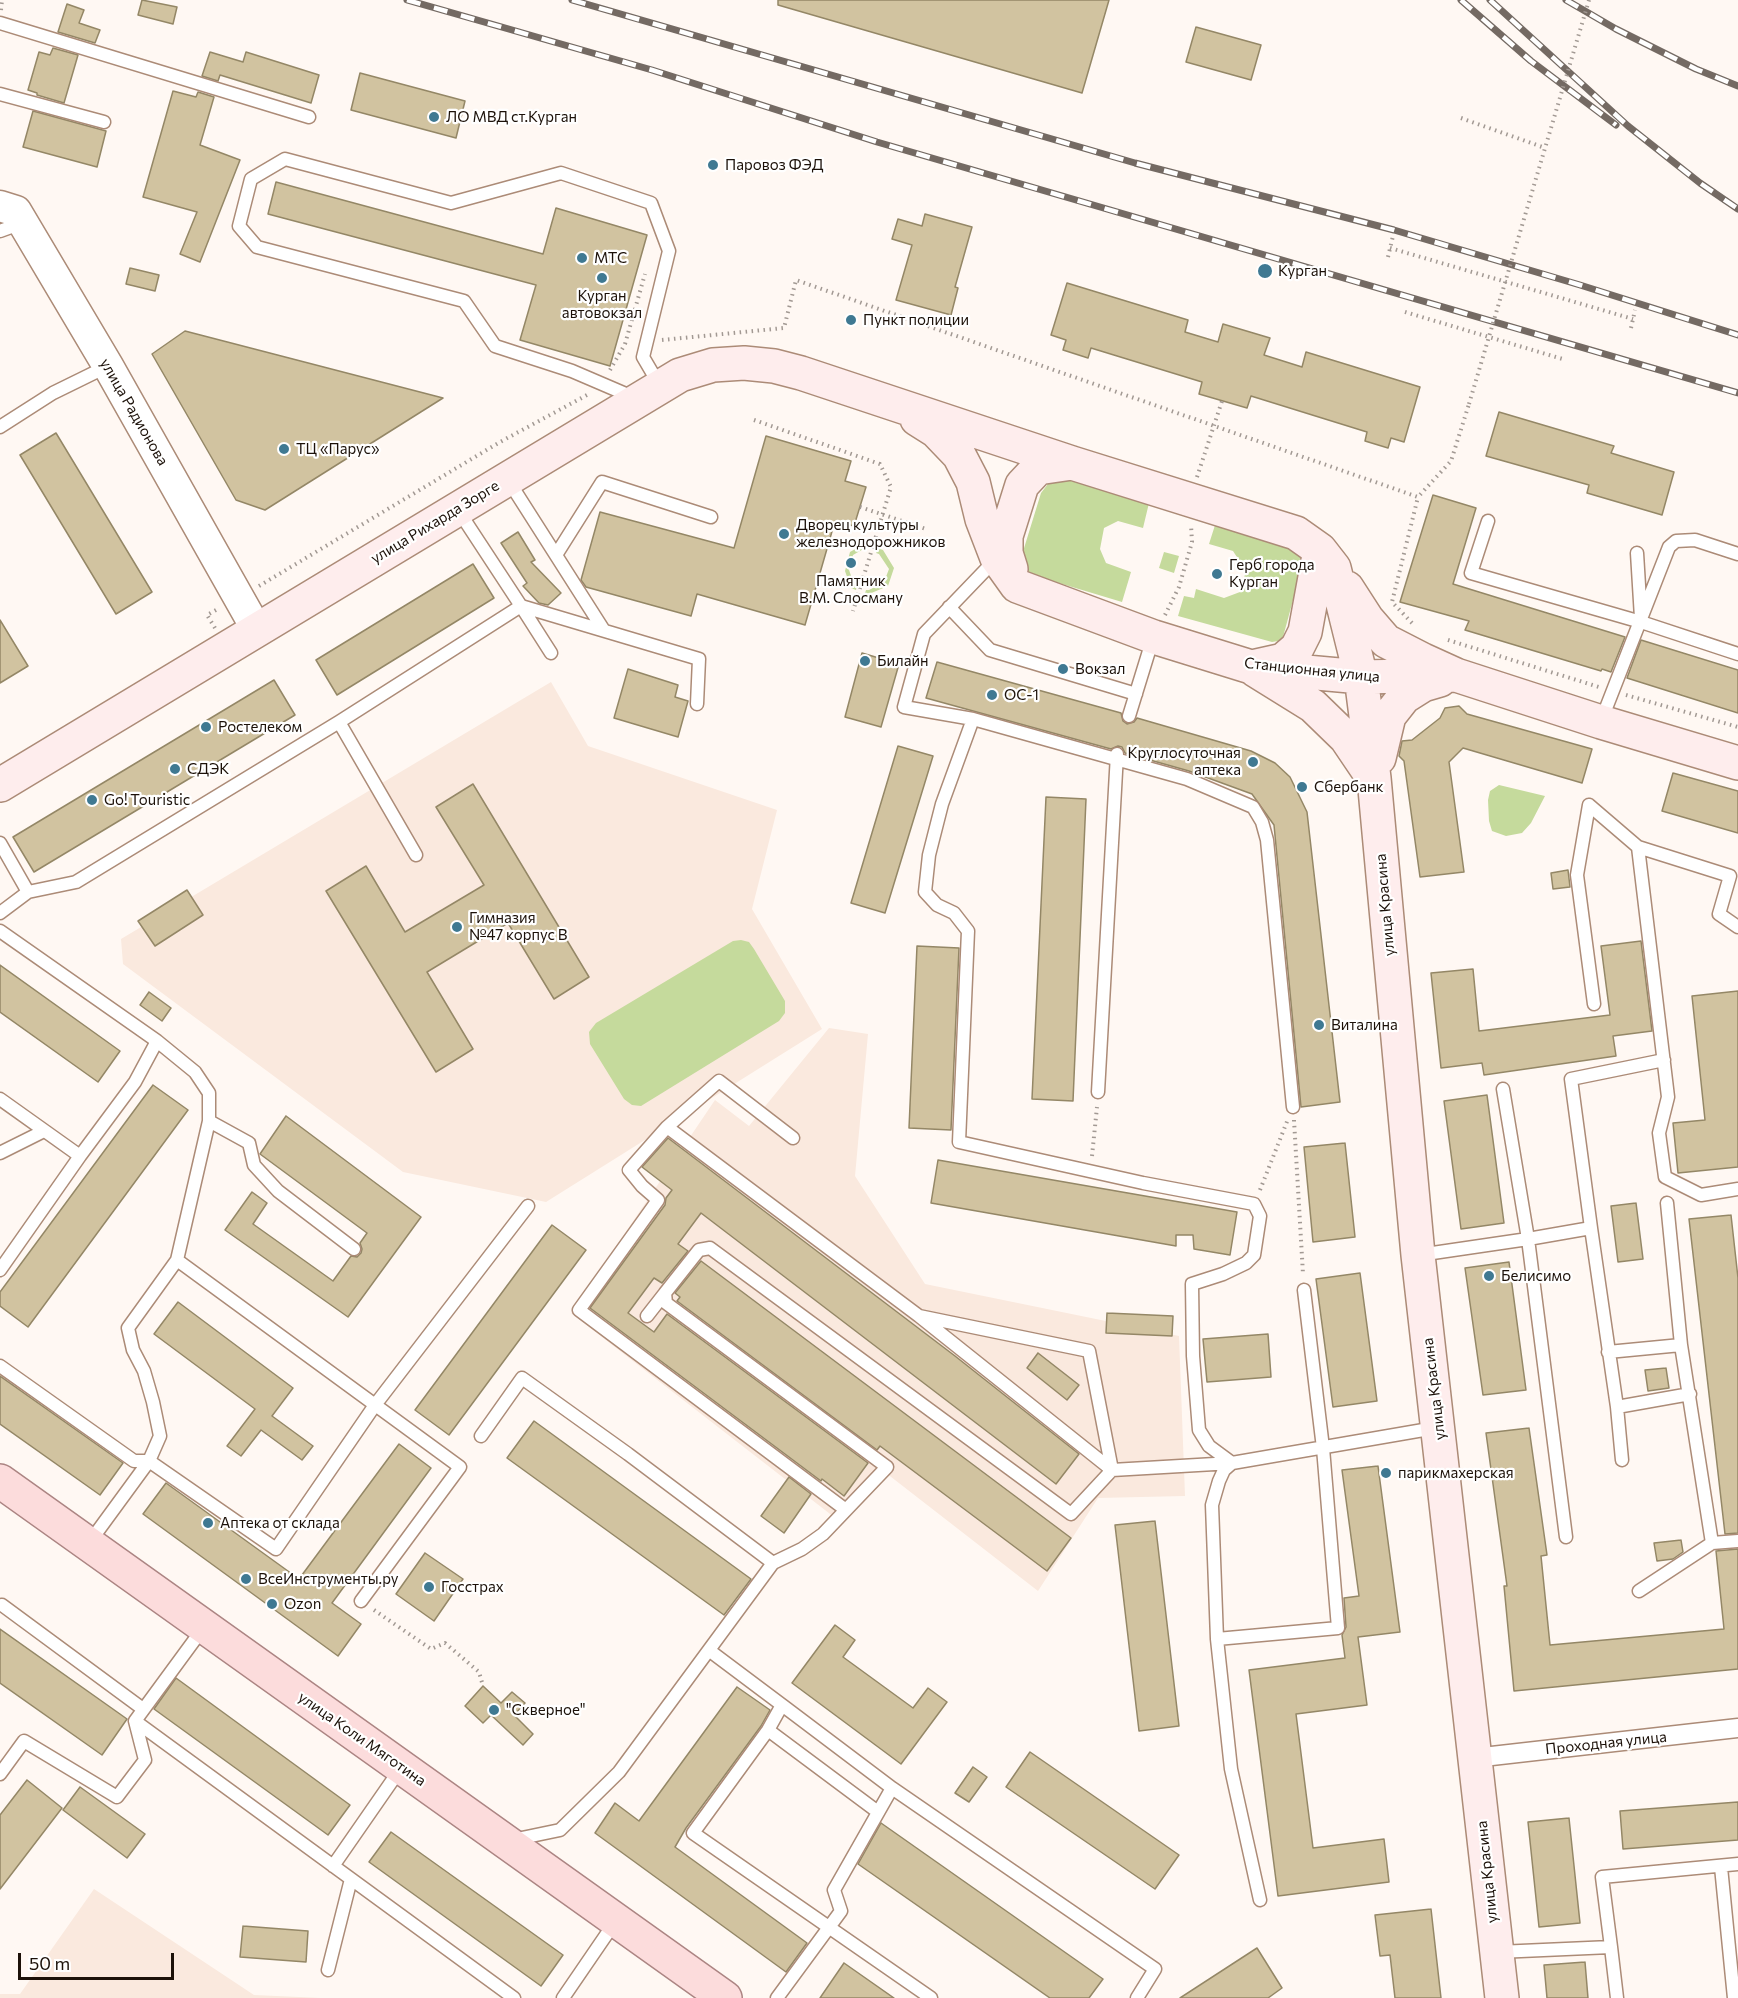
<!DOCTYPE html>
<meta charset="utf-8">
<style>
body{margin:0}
#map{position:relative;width:1738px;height:1998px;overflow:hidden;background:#fff8f3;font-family:Commissioner,sans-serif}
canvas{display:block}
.scale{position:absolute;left:18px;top:1953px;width:156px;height:27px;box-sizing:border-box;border:3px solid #1c1109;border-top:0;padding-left:8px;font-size:18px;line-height:21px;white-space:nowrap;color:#1c1109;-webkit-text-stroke:4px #fff;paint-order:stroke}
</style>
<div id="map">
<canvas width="1738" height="1998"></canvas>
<div class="scale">50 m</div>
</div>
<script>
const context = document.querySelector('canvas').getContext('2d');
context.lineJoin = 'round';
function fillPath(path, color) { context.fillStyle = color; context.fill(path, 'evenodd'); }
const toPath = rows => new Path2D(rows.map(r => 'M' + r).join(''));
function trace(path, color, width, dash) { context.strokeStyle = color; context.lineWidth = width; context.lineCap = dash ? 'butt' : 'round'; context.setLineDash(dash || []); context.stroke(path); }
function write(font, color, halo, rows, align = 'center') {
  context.font = font + ' Commissioner,sans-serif'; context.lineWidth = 4.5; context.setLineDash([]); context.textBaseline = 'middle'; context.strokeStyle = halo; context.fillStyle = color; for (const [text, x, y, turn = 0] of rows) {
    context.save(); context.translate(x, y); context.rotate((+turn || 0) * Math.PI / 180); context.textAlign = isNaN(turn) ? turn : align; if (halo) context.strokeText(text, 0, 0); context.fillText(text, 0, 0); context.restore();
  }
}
const built = toPath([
 [551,682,588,746,777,810,752,909,822,1029,546,1202,403,1172,123,964,121,939],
 [829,1028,868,1034,855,1176,925,1284,1179,1336,1185,1496,1098,1498,1038,1591,886,1473,843,1524,571,1313,715,1100,749,1126],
 [94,1889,254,1995,321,1998,0,1998,0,1994,20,1994]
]);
const green = toPath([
 [1064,479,1149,503,1143,528,1118,521,1104,528,1100,549,1106,563,1131,572,1122,602,1029,574,1022,567,1021,558,1041,493,1051,480],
 [1216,522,1293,545,1301,553,1303,563,1283,637,1278,641,1272,642,1178,616,1184,596,1194,598,1196,589,1224,598,1240,592,1246,571,1233,551,1209,544],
 [864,544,868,545,867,549,865,548,853,555,849,570,854,584,857,585,856,590,851,588,845,571,850,552],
 [877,548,883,550,894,568,888,586,869,594,865,593,866,590,869,590,884,582,889,569,879,554,876,553],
 [1164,552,1179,556,1174,573,1159,568],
 [1499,785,1545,796,1531,823,1522,833,1506,836,1492,831,1489,821,1488,800,1490,791],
 [741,940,749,942,754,949,785,1001,785,1013,779,1021,641,1106,632,1105,624,1099,590,1044,589,1032,596,1023,733,941]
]);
const building = toPath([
 [142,0,177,7,173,24,138,15,142,0],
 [778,0,1109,0,1082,93,778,5,778,0],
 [67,4,84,10,79,23,100,30,95,43,58,32,67,4],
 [1196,27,1261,45,1251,80,1186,62,1196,27],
 [53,48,78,55,64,103,37,95,37,93,28,90,39,52,50,55,53,48],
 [210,52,243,62,246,52,319,75,311,103,220,75,218,81,202,76,210,52],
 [360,73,465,101,456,138,351,110,360,73],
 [173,91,196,97,198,92,214,97,200,145,240,160,200,262,180,254,197,212,143,197,173,91],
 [33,111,106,131,97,167,23,147,33,111],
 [276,182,543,254,556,208,647,235,610,366,520,340,536,285,268,214,276,182],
 [925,214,972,227,955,287,958,288,951,315,896,300,912,245,892,239,898,219,922,226,925,214],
 [130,268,159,275,155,291,126,284,130,268],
 [1067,283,1188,320,1185,332,1218,342,1223,324,1270,338,1264,355,1302,367,1306,352,1420,387,1404,442,1391,438,1388,448,1365,441,1367,432,1251,396,1247,408,1199,394,1202,382,1091,348,1088,358,1063,350,1066,340,1051,335,1067,283],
 [185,331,443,398,265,510,236,500,152,354,185,331],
 [1499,412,1614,446,1611,453,1674,472,1662,515,1587,493,1589,485,1486,456,1499,412],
 [56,433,152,592,116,614,20,455,56,433],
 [766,436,851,461,845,481,866,487,854,526,835,521,805,625,697,594,691,616,586,587,581,580,600,512,734,548,766,436],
 [1433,495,1476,508,1453,584,1625,637,1611,672,1602,669,1601,671,1465,630,1469,621,1400,602,1433,495],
 [518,532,535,560,531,562,561,593,548,605,539,603,523,586,527,583,501,543,518,532],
 [473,564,494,598,337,695,316,660,473,564],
 [0,620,28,666,0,683,0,620],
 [1641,640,1738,670,1738,713,1627,678,1641,640],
 [862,653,899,664,881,727,845,717,862,653],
 [937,662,1121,713,1123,721,1127,724,1134,722,1137,718,1251,751,1275,763,1290,777,1307,812,1340,1102,1301,1107,1274,825,1252,794,1189,771,1125,753,1122,747,1118,746,1111,749,926,698,937,662],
 [628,669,678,685,675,697,688,701,678,737,614,718,628,669],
 [274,680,295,715,34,872,13,837,274,680],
 [1459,706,1467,714,1592,749,1582,783,1463,748,1449,762,1464,872,1420,877,1404,761,1399,756,1402,741,1412,740,1440,718,1445,708,1459,706],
 [898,746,933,756,885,913,851,903,898,746],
 [1673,773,1738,791,1738,833,1662,811,1673,773],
 [473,784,589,977,554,999,508,923,427,972,473,1049,436,1072,326,891,366,866,405,932,484,885,436,807,473,784],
 [1046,797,1086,799,1073,1101,1032,1099,1046,797],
 [1568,870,1570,887,1553,889,1551,873,1568,870],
 [187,890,203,915,155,946,138,921,187,890],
 [1641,941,1652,1031,1613,1036,1616,1056,1484,1075,1482,1063,1441,1068,1431,973,1473,969,1479,1031,1610,1015,1601,946,1641,941],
 [917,946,959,948,951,1130,909,1128,917,946],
 [0,965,120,1051,98,1082,0,1012,0,965],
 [1738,991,1738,1167,1678,1173,1673,1123,1705,1120,1692,996,1738,991],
 [149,992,171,1008,162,1021,140,1005,149,992],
 [153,1085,188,1110,28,1327,0,1306,0,1292,153,1085],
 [1487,1095,1504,1223,1461,1229,1444,1101,1487,1095],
 [286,1116,421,1217,348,1317,225,1230,252,1192,267,1203,253,1224,333,1281,351,1256,357,1257,361,1253,362,1249,360,1243,367,1233,260,1154,286,1116],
 [668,1138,955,1356,1079,1454,1056,1484,701,1213,678,1244,688,1251,662,1283,654,1278,628,1313,654,1332,667,1314,868,1463,844,1496,822,1479,821,1481,590,1308,665,1205,666,1198,672,1190,642,1167,668,1138],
 [1345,1143,1355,1237,1313,1242,1304,1147,1345,1143],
 [938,1160,1237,1212,1230,1255,1194,1249,1193,1235,1176,1235,1176,1246,931,1203,938,1160],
 [1636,1203,1643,1259,1618,1262,1611,1206,1636,1203],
 [1731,1215,1738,1278,1738,1533,1725,1534,1689,1219,1731,1215],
 [552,1225,586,1250,449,1435,415,1410,552,1225],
 [701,1261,1071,1538,1047,1571,880,1446,877,1450,677,1301,680,1297,675,1293,701,1261],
 [1509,1262,1526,1390,1483,1395,1465,1268,1509,1262],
 [1360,1273,1377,1401,1333,1407,1316,1279,1360,1273],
 [178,1302,293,1388,272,1416,313,1446,302,1460,261,1430,241,1456,227,1446,255,1409,154,1334,178,1302],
 [1107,1313,1173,1316,1172,1336,1106,1333,1107,1313],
 [1268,1334,1271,1377,1207,1382,1203,1339,1268,1334],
 [1038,1353,1079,1385,1067,1400,1027,1368,1038,1353],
 [1666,1368,1669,1388,1648,1391,1645,1370,1666,1368],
 [0,1376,123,1463,100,1495,0,1424,0,1376],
 [534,1421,751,1579,724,1615,507,1458,534,1421],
 [1529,1428,1547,1555,1541,1556,1550,1645,1724,1629,1716,1551,1738,1549,1738,1669,1514,1691,1504,1586,1507,1586,1486,1433,1529,1428],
 [399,1444,431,1468,332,1603,361,1624,338,1656,143,1514,166,1483,299,1579,399,1444],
 [1378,1466,1400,1632,1358,1637,1367,1705,1296,1714,1313,1848,1384,1839,1389,1882,1278,1896,1249,1670,1345,1658,1342,1635,1346,1627,1344,1598,1359,1596,1342,1470,1378,1466],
 [789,1477,811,1494,784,1533,761,1516,789,1477],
 [1155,1521,1179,1726,1139,1731,1115,1525,1155,1521],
 [1681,1540,1683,1552,1673,1559,1657,1561,1654,1543,1681,1540],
 [425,1553,463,1579,434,1621,396,1594,425,1553],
 [835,1625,855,1640,843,1657,913,1708,928,1688,947,1702,901,1764,792,1683,835,1625],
 [0,1629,127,1719,102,1755,0,1683,0,1629],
 [176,1678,350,1805,328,1835,154,1709,176,1678],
 [483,1686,501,1703,512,1692,525,1703,514,1715,533,1734,523,1745,491,1715,483,1723,465,1706,483,1686],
 [737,1687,770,1710,761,1726,686,1828,675,1847,807,1943,786,1972,595,1833,615,1803,639,1821,737,1687],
 [1030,1752,1179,1855,1155,1889,1006,1787,1030,1752],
 [973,1767,987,1777,969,1802,955,1793,973,1767],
 [27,1780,62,1808,0,1889,0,1815,27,1780],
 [80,1787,145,1834,127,1858,63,1810,80,1787],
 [1738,1802,1738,1840,1623,1849,1620,1811,1738,1802],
 [1569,1818,1580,1923,1539,1927,1528,1822,1569,1818],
 [881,1823,1103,1979,1089,1998,1050,1998,858,1864,881,1823],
 [391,1832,563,1955,541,1986,369,1862,391,1832],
 [1431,1909,1441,1998,1395,1998,1390,1955,1380,1956,1375,1915,1431,1909],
 [243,1926,308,1931,306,1962,240,1957,243,1926],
 [1257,1948,1282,1988,1268,1998,1180,1998,1257,1948],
 [1585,1962,1588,1998,1547,1998,1544,1965,1585,1962],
 [844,1963,894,1998,820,1998,844,1963]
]);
const path = toPath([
 [1,10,2,0],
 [1461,118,1545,148],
 [1390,248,1633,319],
 [1388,257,1393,236],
 [1405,312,1566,360],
 [1631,328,1635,310],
 [662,340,784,328,796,280,1418,497,1451,461,1469,404],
 [610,370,625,344,645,274],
 [754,420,880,464,891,487,853,611],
 [1197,477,1222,401],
 [860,507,926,529],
 [259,586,500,442,587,395],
 [1165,615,1179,587,1192,542,1191,525],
 [1412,623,1392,602,1418,497],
 [215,628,207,615,218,609],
 [1448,640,1599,687],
 [1626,695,1738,727],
 [1294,1120,1303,1274],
 [1092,1156,1097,1107],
 [1260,1190,1288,1119],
 [374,1610,431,1649,445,1643,479,1672,483,1686]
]);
const service = toPath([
 [0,23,309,117],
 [0,94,104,122],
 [0,231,22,223],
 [635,398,572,371,495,346,464,301,257,247,239,226,251,179,285,159,451,203,561,173,651,203,669,251,643,357,660,386],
 [0,427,53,393,108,366],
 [508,480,603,629],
 [1488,521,1471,573,1641,622,1738,654],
 [1637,553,1641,618],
 [556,555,602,482,711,517],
 [996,559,924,634,904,707,973,719,1187,779,1253,807,1262,822,1267,840,1293,1107],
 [521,606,699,659,697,704],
 [521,606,551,653],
 [949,607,990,650,1136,694],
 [1129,716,1153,638],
 [973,719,942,804,929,855,925,892,937,905,954,913,968,931,959,1142,1143,1183,1254,1204,1260,1216,1254,1255,1246,1263,1223,1274,1192,1284,1193,1356,1199,1430,1209,1446,1232,1463,1435,1428],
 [1601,721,1669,547,1676,541,1695,540,1738,554],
 [339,722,416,855],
 [1589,805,1638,847,1668,1097,1659,1133,1665,1177,1701,1195,1738,1189],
 [1589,805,1577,875,1594,1004],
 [0,843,28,892],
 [1638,847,1730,876,1719,914,1738,927],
 [0,913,28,892,76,882,339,722,521,606,458,510],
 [0,931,157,1041,195,1072,209,1093,209,1121,177,1260],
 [1503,1089,1528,1239,1591,1228,1617,1407,1622,1460],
 [1098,1092,1117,754],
 [0,1099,80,1156],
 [209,1121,249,1143,254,1165,278,1191,354,1249],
 [667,1127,719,1081,793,1138],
 [0,1153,44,1131],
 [1667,1203,1681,1345,1712,1543],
 [1591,1228,1571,1079,1664,1060],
 [1419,1255,1528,1239,1566,1537],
 [0,1270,80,1156,135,1082,157,1041],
 [647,1316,665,1293],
 [1608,1352,1681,1345],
 [0,1366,134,1461,149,1461,276,1549,375,1405,528,1206],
 [1617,1407,1690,1394],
 [481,1436,522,1378,628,1454,773,1563,619,1772,560,1830,512,1840],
 [846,1510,579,1310,658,1200,642,1186,629,1170,667,1127,919,1316,1112,1470,1089,1351,919,1316],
 [89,1543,149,1461,160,1436,153,1402,144,1371,133,1350,128,1328,177,1260,460,1467,361,1601],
 [773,1563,802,1549,823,1534,887,1467,666,1303,665,1293,699,1250,710,1248,1071,1514,1112,1470,1232,1463],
 [1639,1591,1712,1543,1738,1541],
 [2,1605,143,1709],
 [1217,1639,1212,1505,1219,1481,1224,1470,1232,1463],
 [710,1651,782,1705,768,1730,693,1833,931,1998],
 [782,1705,892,1788],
 [135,1721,514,1998],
 [768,1730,878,1812],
 [0,1774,24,1741,117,1797,145,1760,135,1721,204,1627],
 [333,1866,401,1768],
 [1721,1867,1734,1998],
 [1260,1900,1231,1769,1217,1639,1338,1628,1323,1448,1304,1290],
 [1611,1947,1617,1998],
 [1498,1952,1611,1947,1602,1877,1738,1864],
 [328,1970,351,1879],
 [563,1998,615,1922],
 [777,1998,841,1911,834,1890,892,1788,1155,1969,1137,1998]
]);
const pedestrian = toPath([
 [1474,1758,1738,1728]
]);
const tertiary = toPath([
 [0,206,16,211,108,366,257,630]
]);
const secondary = toPath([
 [917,419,936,431,959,455,973,482,982,519,997,558,1017,586,1154,637,1251,667,1361,677,1456,675],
 [1011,569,1006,553,1006,536,1022,485,1038,468,1072,463],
 [1347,588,1367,619,1386,641,1423,660,1456,675,1601,722,1738,763],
 [1256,666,1283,660,1297,648,1305,632,1320,550],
 [1255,670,1313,706,1346,738,1371,775],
 [1379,758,1389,716,1404,697,1423,685,1440,680],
 [0,785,680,375,713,365,744,363,774,366,801,373,1072,463,1296,533,1320,550,1334,568,1361,677,1374,778,1418,1255,1502,1998]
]);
const primary = toPath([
 [0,1481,725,1998]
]);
const rail = toPath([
 [407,0,652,70,877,142,1738,393],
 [572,0,1135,163,1394,230,1580,285,1738,335],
 [1461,0,1531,61,1616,125],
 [1490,0,1628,126,1700,183,1738,209],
 [1566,0,1616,29,1696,69,1738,86]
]);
const pathBridge = toPath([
 [1469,404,1589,0]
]);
const markers = [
 [434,117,6,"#3f7992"],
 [713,165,6,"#3f7992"],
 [582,258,6,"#3f7992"],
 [1265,271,8,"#3f7992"],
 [602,278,6,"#3f7992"],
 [851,320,6,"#3f7992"],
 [284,449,6,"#3f7992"],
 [784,534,6,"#3f7992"],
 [851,563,6,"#3f7992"],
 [1217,574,6,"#3f7992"],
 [865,661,6,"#3f7992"],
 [1063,669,6,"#3f7992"],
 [992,695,6,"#3f7992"],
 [206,727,6,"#3f7992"],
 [1253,762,6,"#3f7992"],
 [175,769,6,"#3f7992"],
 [1302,787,6,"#3f7992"],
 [92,800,6,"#3f7992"],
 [457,927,6,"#3f7992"],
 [1319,1025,6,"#3f7992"],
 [1489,1276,6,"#3f7992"],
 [1386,1473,6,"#3f7992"],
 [208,1523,6,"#3f7992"],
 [246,1579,6,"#3f7992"],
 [429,1587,6,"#3f7992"],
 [272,1604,6,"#3f7992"],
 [494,1710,6,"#3f7992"]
];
const poiNames = [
 ["ЛО МВД ст.Курган",446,117],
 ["Паровоз ФЭД",725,165],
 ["МТС",594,258],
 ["Курган",1278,271],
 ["Курган",602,296,"center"],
 ["автовокзал",602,313,"center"],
 ["Пункт полиции",863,320],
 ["ТЦ «Парус»",296,449],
 ["Дворец культуры",796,525],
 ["железнодорожников",796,542],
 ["Герб города",1229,565],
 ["Курган",1229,582],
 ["Памятник",851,581,"center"],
 ["В.М. Слосману",851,598,"center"],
 ["Билайн",877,661],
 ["Вокзал",1075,669],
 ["ОС-1",1004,695],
 ["Ростелеком",218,727],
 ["Круглосуточная",1241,753,"right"],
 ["аптека",1241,770,"right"],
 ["СДЭК",187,769],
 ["Сбербанк",1314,787],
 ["Go! Touristic",104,800],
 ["Гимназия",469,918],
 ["№47 корпус В",469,935],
 ["Виталина",1331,1025],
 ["Белисимо",1501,1276],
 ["парикмахерская",1398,1473],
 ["Аптека от склада",220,1523],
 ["ВсеИнструменты.ру",258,1579],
 ["Госстрах",441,1587],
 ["Ozon",284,1604],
 ["\"Скверное\"",506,1710]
];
const streetNames = [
 ["улица Радионова",134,412,60],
 ["улица Рихарда Зорге",435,522,-31],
 ["Станционная улица",1312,670,6],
 ["улица Красина",1385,905,-95],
 ["улица Красина",1434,1389,-97],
 ["улица Коли Мяготина",362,1739,35],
 ["Проходная улица",1606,1743,-6],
 ["улица Красина",1487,1872,-96]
];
fillPath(built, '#fae9de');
fillPath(green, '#c5da9c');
fillPath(building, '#d1c3a0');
trace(building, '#948766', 1.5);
trace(service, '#ac8b77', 15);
trace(pedestrian, '#ac8b77', 21);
trace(tertiary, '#ac8b77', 33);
trace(secondary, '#ac8b77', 36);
trace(primary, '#ac8583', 36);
trace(path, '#a29993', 4, [1.5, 4.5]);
trace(service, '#fff', 12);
trace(pedestrian, '#fff', 18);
trace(tertiary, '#fff', 30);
trace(secondary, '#feeded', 33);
trace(primary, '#fcdcdc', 33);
trace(rail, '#746a63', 7);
trace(rail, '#fff', 4.5, [14]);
trace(pathBridge, '#a29993', 4, [1.5, 4.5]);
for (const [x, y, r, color] of markers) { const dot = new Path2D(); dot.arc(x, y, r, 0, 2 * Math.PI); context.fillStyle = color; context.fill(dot); trace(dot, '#fff', 2); }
write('15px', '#1c1109', '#fff', poiNames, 'left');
write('15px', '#1c1109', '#fff', streetNames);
</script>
